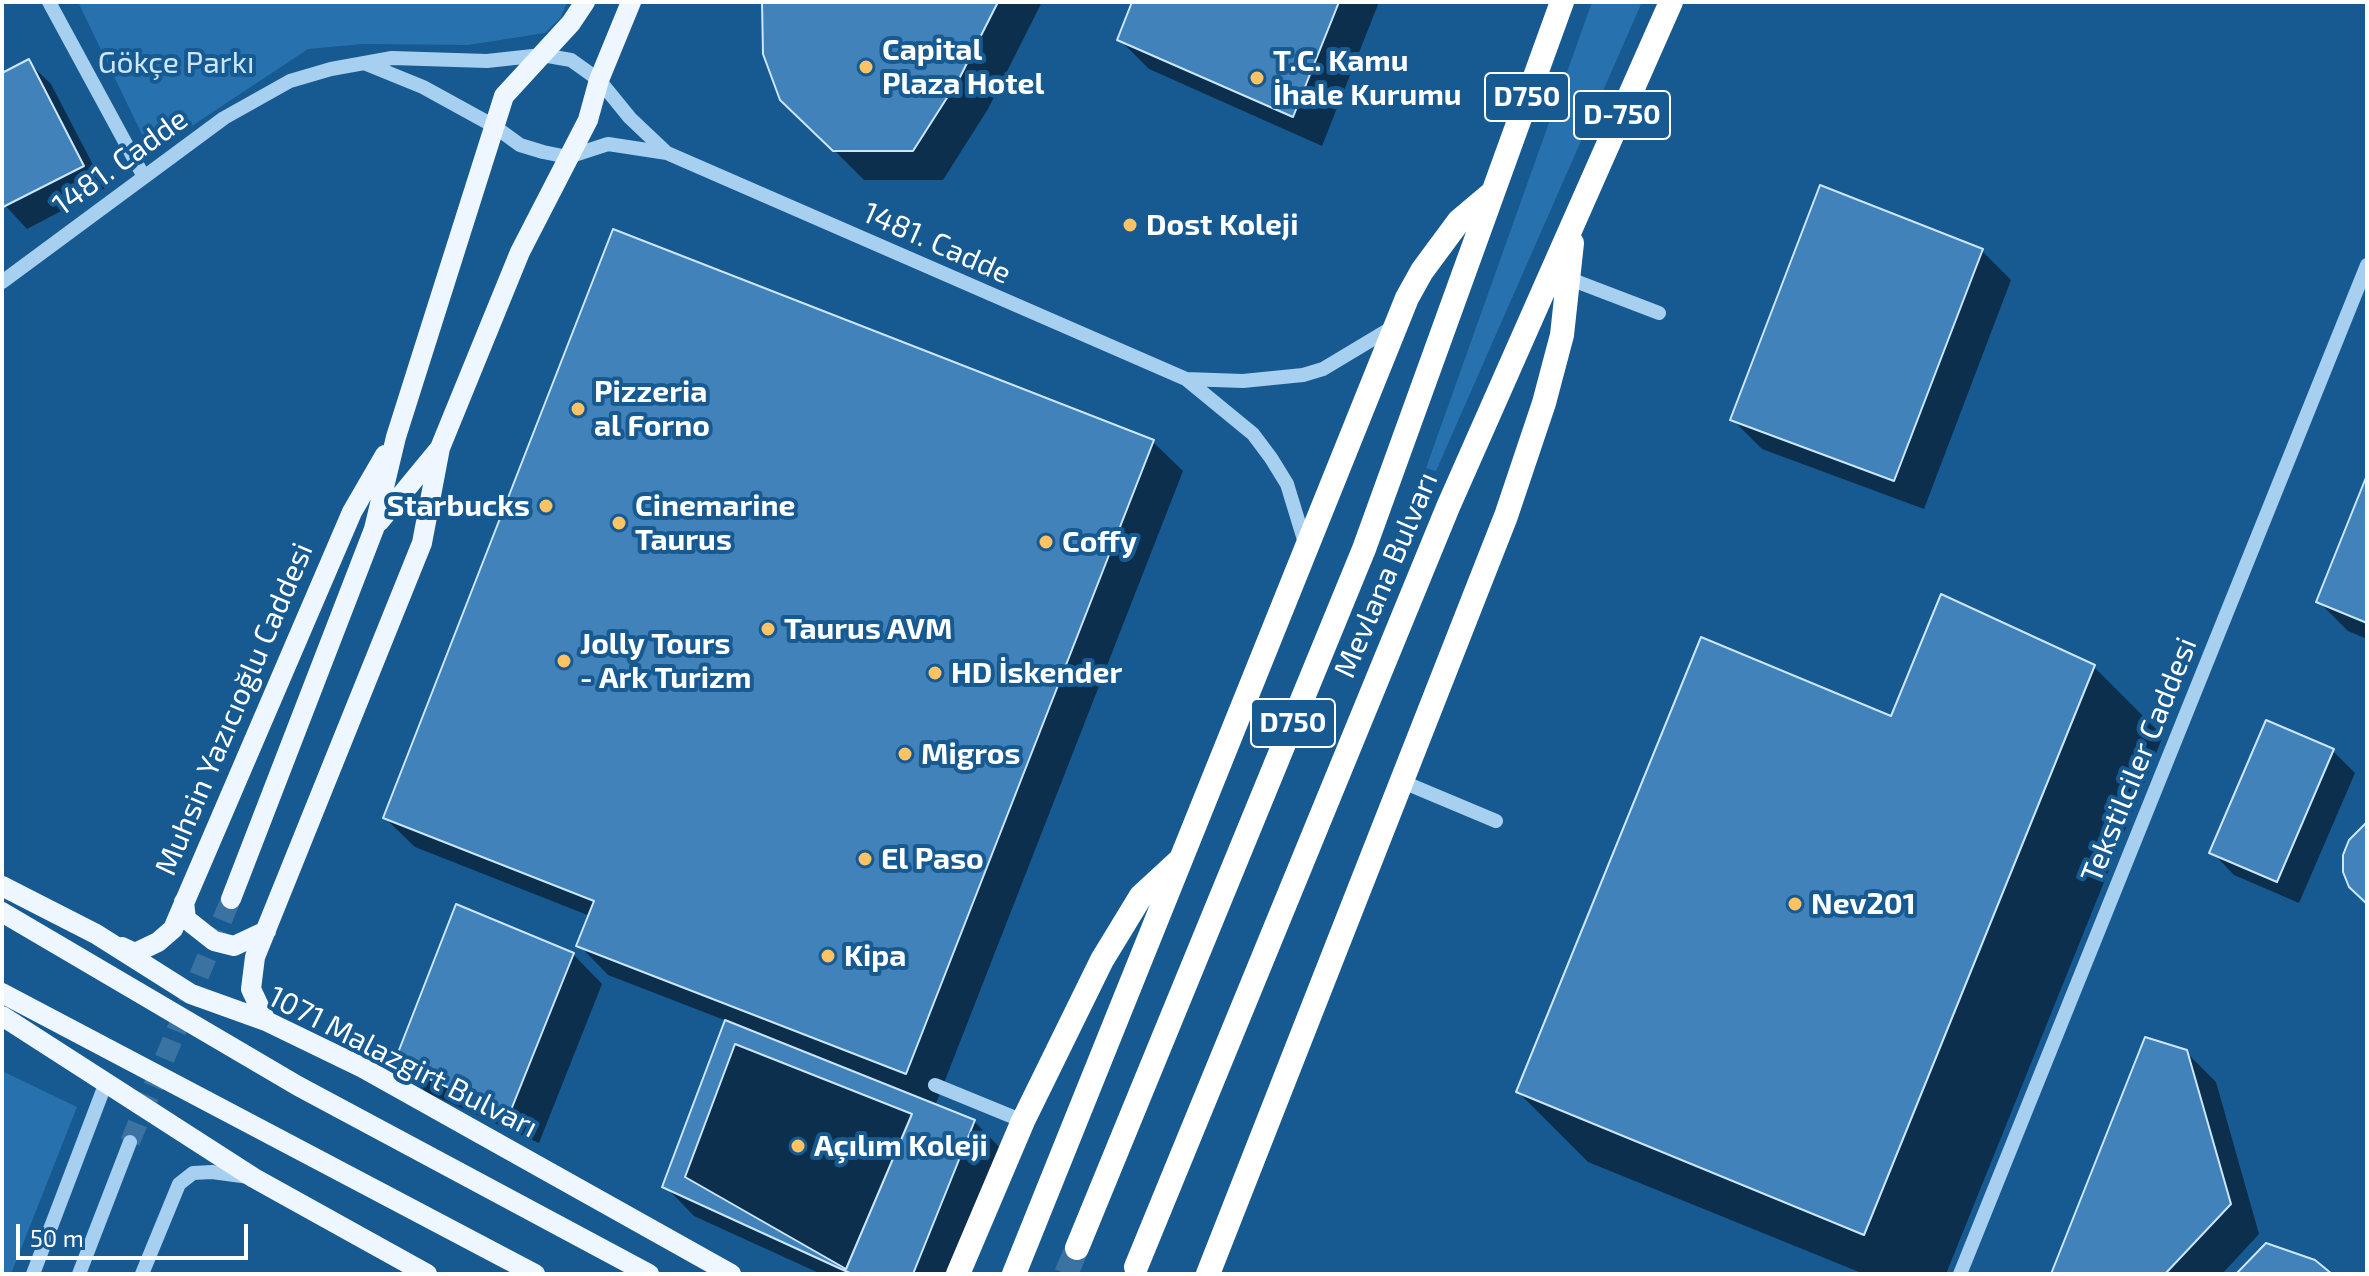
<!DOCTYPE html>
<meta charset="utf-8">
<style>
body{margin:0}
#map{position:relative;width:2369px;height:1276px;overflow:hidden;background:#175991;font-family:"Exo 2",sans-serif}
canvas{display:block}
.frame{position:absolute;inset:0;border:4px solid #fff;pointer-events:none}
.scale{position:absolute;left:16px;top:1224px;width:232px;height:36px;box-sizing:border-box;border:4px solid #fff;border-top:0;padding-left:10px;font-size:24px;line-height:28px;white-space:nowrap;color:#fff;-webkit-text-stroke:6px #175991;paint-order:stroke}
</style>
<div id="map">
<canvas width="2369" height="1276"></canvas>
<div class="frame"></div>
<div class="scale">50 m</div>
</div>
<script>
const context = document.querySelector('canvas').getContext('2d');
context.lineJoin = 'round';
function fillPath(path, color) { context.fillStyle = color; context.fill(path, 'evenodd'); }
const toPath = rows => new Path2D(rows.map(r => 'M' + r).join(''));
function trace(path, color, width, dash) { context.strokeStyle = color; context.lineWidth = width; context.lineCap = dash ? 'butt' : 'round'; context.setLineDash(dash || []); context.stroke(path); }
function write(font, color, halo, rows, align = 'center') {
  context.font = font + ' "Exo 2",sans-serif'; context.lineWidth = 8; context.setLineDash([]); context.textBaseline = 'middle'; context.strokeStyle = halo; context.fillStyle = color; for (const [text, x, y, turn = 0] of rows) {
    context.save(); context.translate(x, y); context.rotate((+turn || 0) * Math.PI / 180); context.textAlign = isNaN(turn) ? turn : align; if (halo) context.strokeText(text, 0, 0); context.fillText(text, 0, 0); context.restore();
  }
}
const green = toPath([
 [78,2,567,2,561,17,545,33,468,45,363,44,308,49,151,153],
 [1592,2,1642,2,1436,471,1426,468],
 [2,1071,77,1107,11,1274,2,1274]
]);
const shadow = toPath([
 [764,2,1042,2,988,109,943,180,864,180,782,98],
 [1134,2,1379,2,1322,146,1149,69,1119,39],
 [28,62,51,84,105,188,27,229,2,202,2,75],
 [1982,251,2011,280,1924,509,1762,449,1732,419],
 [1153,442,1183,471,935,1106,974,1121,1003,1151,954,1274,821,1274,694,1216,665,1186,727,1021,608,975,579,945,590,916,415,847,385,818],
 [2367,480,2367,639,2348,631,2318,601],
 [2094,667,2163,736,1946,1274,1864,1274,1588,1162,1518,1092,1892,719],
 [2333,751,2355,773,2299,903,2234,875,2212,852],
 [573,954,602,984,539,1143,426,1092,397,1062],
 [2186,1052,2216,1082,2259,1234,2222,1274,2053,1274]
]);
const building = toPath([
 [762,2,998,2,959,79,913,151,833,151,780,100,763,54,762,2],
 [1132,2,1339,2,1293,117,1117,40,1132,2],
 [29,59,84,166,3,207,2,73,29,59],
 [1820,185,1983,249,1894,481,1730,420,1820,185],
 [613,229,1154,440,906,1074,576,946,594,901,383,818,613,229],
 [2367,475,2367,623,2316,602,2367,475],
 [1941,594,2095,665,1864,1235,1516,1092,1701,637,1891,716,1941,594],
 [2266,720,2334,749,2277,882,2209,853,2266,720],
 [2367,822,2367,904,2349,887,2343,872,2343,855,2349,840,2367,822],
 [456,904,574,953,509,1115,394,1063,456,904],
 [725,1020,975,1120,913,1274,852,1274,662,1187,725,1020],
 [2145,1037,2187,1050,2231,1204,2165,1274,2051,1274,2145,1037],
 [735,1044,912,1114,846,1269,685,1177,735,1044],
 [2266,1243,2315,1260,2332,1274,2236,1274,2266,1243]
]);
const majorTunnel = toPath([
 [130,1142,231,899]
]);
const highwayTunnel = toPath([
 [1066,1274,1077,1248]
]);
const minor = toPath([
 [49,2,144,177],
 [364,63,423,87,494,126,520,145,543,152,568,157,608,144,667,153,1186,379,1253,434,1271,458,1287,484,1305,543],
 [1570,279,1659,313],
 [2,282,224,118,290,81,331,69,392,58,487,61,542,55,571,60,599,80,630,118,667,153],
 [1186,379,1243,381,1303,375,1323,369,1393,327],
 [1403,782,1496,821],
 [935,1085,1023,1121],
 [33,1274,105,1085],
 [79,1274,130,1142],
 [142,1274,179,1184,193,1173,212,1172,249,1177],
 [1960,1274,2367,265]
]);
const major = toPath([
 [379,522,440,448],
 [2,886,96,934,191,994,266,1021,363,1068,731,1274],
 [231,899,374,529,396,437,504,96,571,23,585,2],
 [184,902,186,919,214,941,234,946,266,931],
 [2,912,298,1086,649,1274],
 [122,947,135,953,158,942,173,929,352,512,385,455],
 [2,993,535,1274],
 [2,1016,254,1178,427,1274],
 [266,1021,251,989,255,957,422,543,440,448,520,252,588,120,599,80,631,2]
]);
const highway = toPath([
 [1077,1248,1364,549,1562,2],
 [1136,1267,1448,507,1671,2],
 [958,1274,1023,1121,1102,960,1141,896,1179,861],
 [1014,1274,1407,298,1422,271,1459,221,1491,194],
 [1208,1274,1506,516,1544,403,1562,335,1572,243]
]);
const markers = [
 [866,67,8,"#ffc364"],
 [1257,78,8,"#ffc364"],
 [1130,225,8,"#ffc364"],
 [578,409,8,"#ffc364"],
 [546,506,8,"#ffc364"],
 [619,523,8,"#ffc364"],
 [1046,542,8,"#ffc364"],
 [768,629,8,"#ffc364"],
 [564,661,8,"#ffc364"],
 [935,673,8,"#ffc364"],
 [905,754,8,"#ffc364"],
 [865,859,8,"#ffc364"],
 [1795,904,8,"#ffc364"],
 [828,956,8,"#ffc364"],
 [798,1146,8,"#ffc364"]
];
const shields = [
 [1527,97,84],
 [1622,115,96],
 [1293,723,84]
];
const shieldNames = [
 ["D750",1527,97],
 ["D-750",1622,115],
 ["D750",1293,723]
];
const poiNames = [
 ["Capital",882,50],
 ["Plaza Hotel",882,84],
 ["T.C. Kamu",1273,61],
 ["İhale Kurumu",1273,95],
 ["Dost Koleji",1146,225],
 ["Pizzeria",594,392],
 ["al Forno",594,426],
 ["Starbucks",530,506,"right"],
 ["Cinemarine",635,506],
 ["Taurus",635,540],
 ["Coffy",1062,542],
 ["Taurus AVM",784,629],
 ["Jolly Tours",580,644],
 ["- Ark Turizm",580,678],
 ["HD İskender",951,673],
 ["Migros",921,754],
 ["El Paso",881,859],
 ["Nev201",1811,904],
 ["Kipa",844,956],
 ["Açılım Koleji",814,1146]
];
const parkNames = [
 ["Gökçe Parkı",176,63]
];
const streetNames = [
 ["1481. Cadde",120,162,-36],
 ["1481. Cadde",937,243,24],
 ["Mevlana Bulvarı",1386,575,-67],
 ["Muhsin Yazıcıoğlu Caddesi",234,709,-67],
 ["Tekstilciler Caddesi",2139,760,-68],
 ["1071 Malazgirt Bulvarı",403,1062,27]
];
fillPath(green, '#2772ae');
fillPath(shadow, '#0007');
fillPath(building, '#4082b9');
trace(building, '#cce6fb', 2);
trace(majorTunnel, '#3a72a2', 20, [20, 10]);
trace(highwayTunnel, '#3a72a2', 24, [24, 12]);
trace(minor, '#a6cff0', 14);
trace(major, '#eef7ff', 20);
trace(highway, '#fff', 24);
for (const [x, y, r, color] of markers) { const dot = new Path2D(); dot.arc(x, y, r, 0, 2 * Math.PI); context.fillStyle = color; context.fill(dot); trace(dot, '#175991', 3); }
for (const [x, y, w] of shields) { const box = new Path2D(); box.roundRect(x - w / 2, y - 24, w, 48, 6); context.fillStyle = '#175991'; context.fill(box); trace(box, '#fff', 2); }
write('bold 28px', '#fff', null, shieldNames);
write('bold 30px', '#fff', '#175991', poiNames, 'left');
write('30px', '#cce6fb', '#175991', parkNames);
write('30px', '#fff', '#175991', streetNames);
</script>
